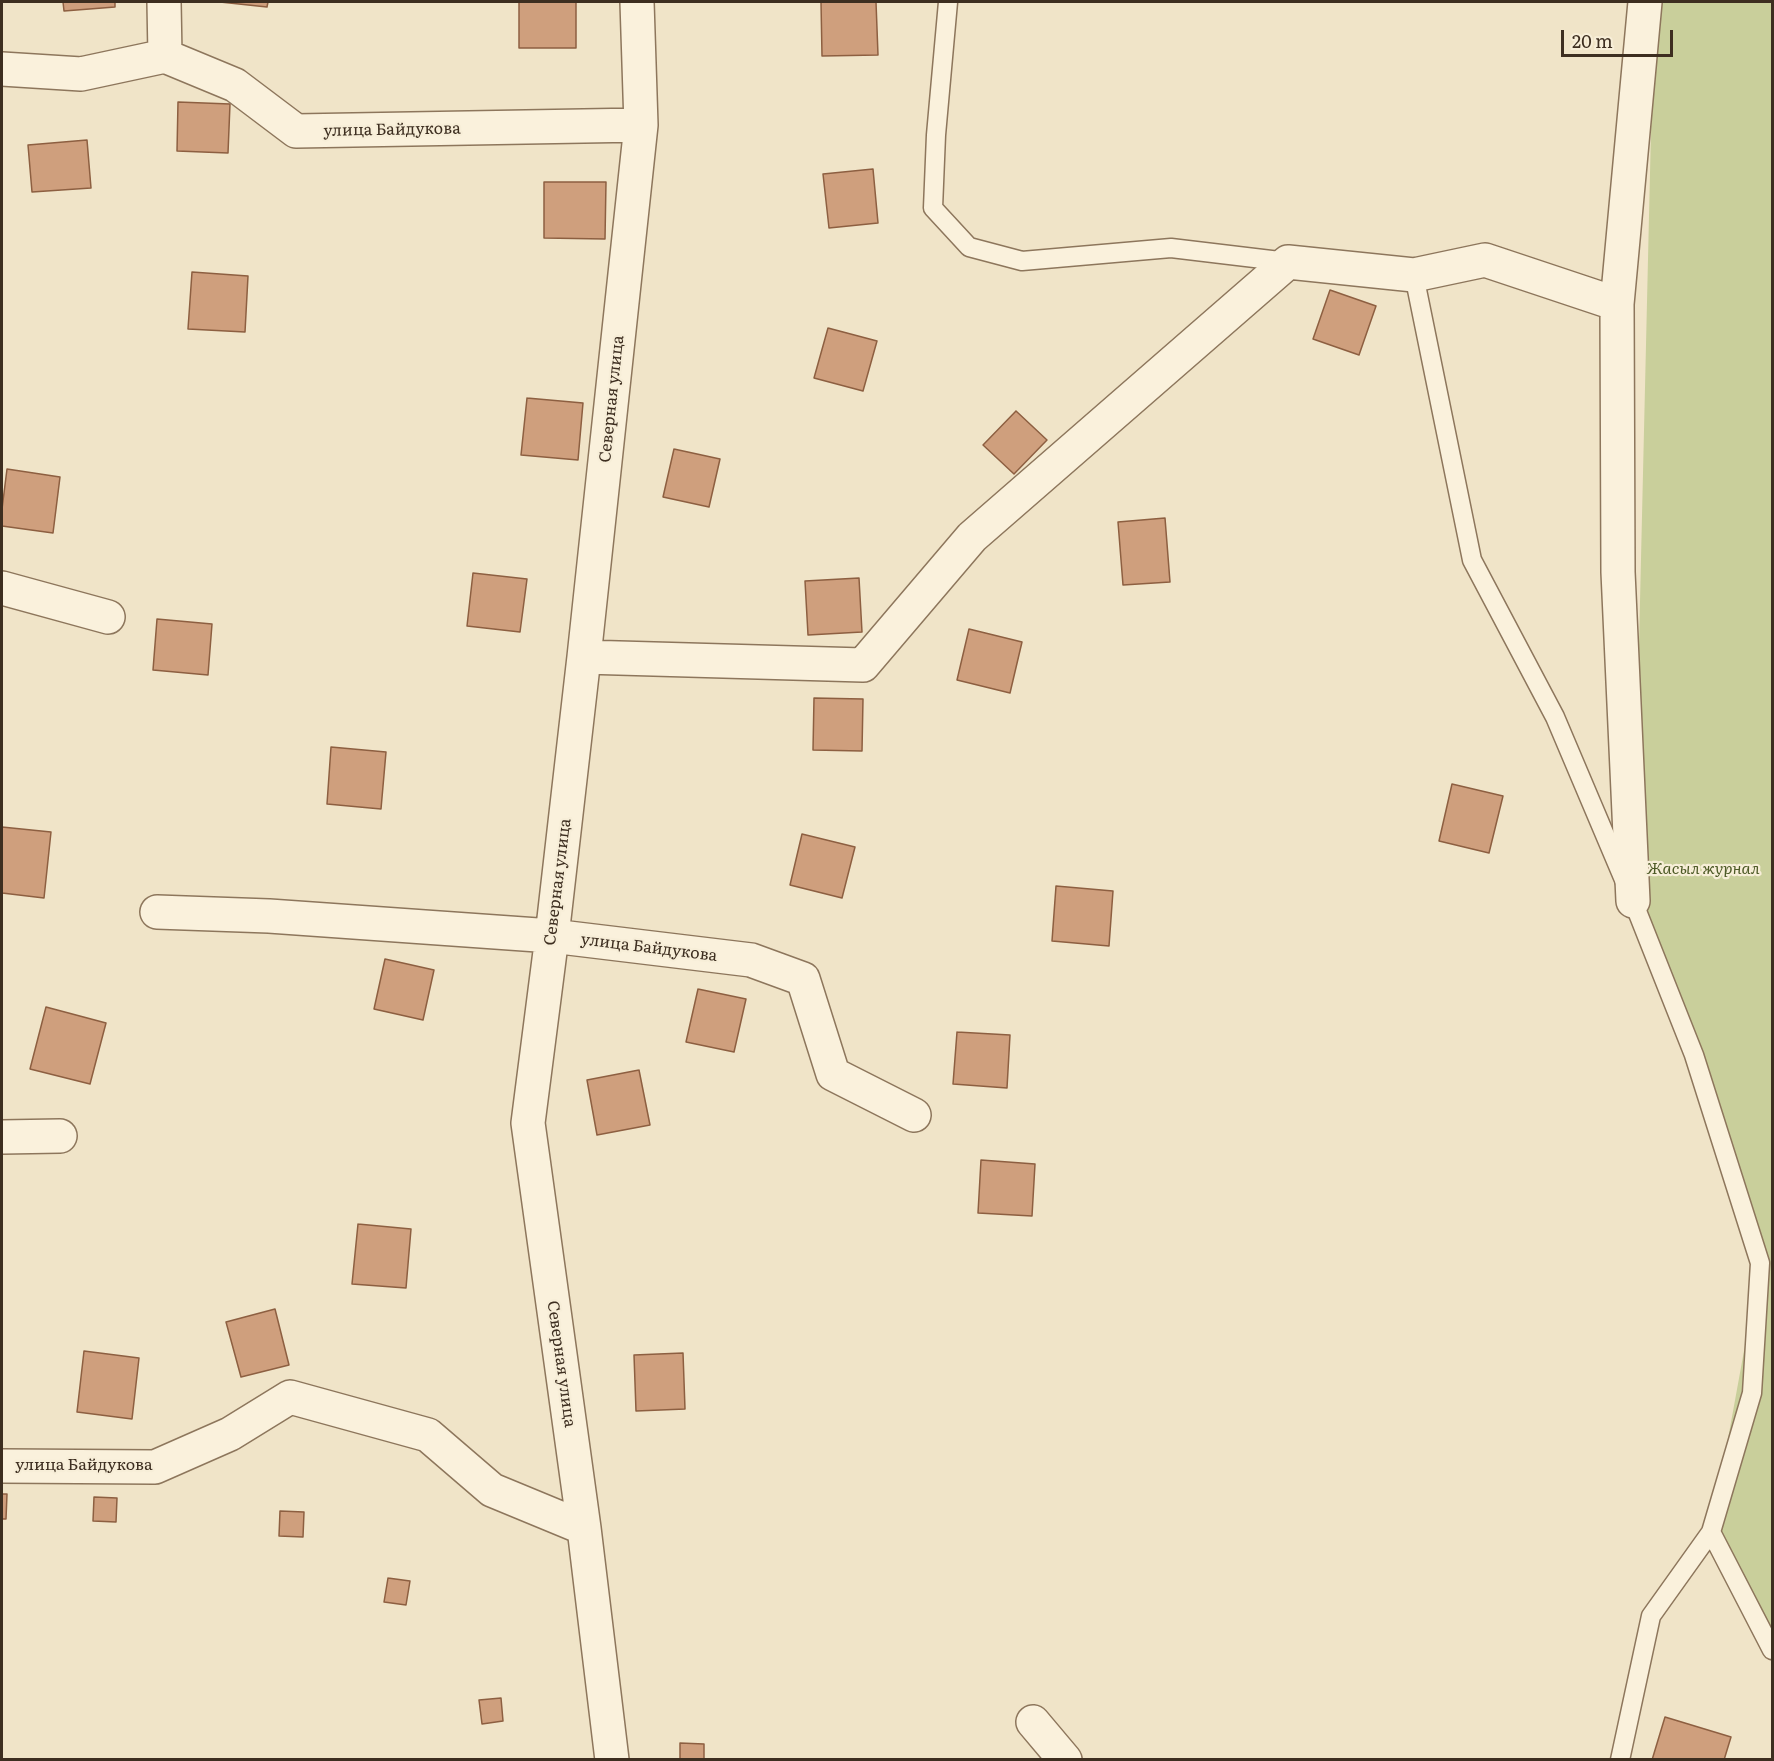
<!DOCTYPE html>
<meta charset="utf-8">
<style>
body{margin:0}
#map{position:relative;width:1774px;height:1761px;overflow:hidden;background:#f0e4c8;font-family:Literata,serif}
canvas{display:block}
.frame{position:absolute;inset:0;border:3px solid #3d2e20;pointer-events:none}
.scale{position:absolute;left:1561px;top:30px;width:112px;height:27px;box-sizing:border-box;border:3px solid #3d2e20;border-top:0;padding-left:8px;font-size:18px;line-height:21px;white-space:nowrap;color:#3d2e20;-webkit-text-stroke:4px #f7eed8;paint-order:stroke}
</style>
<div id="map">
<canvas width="1774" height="1761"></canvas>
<div class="frame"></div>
<div class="scale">20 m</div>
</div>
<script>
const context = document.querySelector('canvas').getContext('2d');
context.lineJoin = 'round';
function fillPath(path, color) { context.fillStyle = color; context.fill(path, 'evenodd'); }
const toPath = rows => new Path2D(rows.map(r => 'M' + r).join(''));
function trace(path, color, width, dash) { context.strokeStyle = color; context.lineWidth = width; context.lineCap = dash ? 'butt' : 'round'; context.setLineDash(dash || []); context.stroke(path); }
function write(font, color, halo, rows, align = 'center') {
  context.font = font + ' Literata,serif'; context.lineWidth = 4.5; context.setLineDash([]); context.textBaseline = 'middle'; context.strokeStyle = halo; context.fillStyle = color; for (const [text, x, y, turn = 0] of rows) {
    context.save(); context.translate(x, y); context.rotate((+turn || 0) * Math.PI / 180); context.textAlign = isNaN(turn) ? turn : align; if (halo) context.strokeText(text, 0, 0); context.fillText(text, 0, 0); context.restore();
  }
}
const green = toPath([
 [1654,2,1772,2,1772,1647,1711,1532,1760,1263,1633,901]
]);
const building = toPath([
 [63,2,115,2,115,7,64,11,63,2],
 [220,2,268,2,267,7,220,2],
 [519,2,576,2,576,48,519,48,519,2],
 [821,2,876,2,878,55,822,56,821,2],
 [178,102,230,104,228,153,177,151,178,102],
 [87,140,91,188,32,192,28,145,87,140],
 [873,169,878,223,829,228,823,174,873,169],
 [544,182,606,182,605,239,544,238,544,182],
 [192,272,248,276,245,332,188,329,192,272],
 [1330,290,1376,306,1359,355,1313,339,1330,290],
 [828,328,877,341,863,391,814,378,828,328],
 [527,398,583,403,578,460,521,455,527,398],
 [1016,411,1047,440,1014,474,983,445,1016,411],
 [674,449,720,459,709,507,663,497,674,449],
 [7,469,60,477,53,533,2,526,2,509,7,469],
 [1165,518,1170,582,1123,585,1118,522,1165,518],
 [473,573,527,579,520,632,467,626,473,573],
 [859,578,862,632,808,635,805,581,859,578],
 [157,619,212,624,208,675,153,670,157,619],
 [969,629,1022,642,1010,693,957,680,969,629],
 [814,698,863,699,862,751,813,750,814,698],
 [331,747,386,752,381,809,327,804,331,747],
 [1452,784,1503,796,1489,853,1439,841,1452,784],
 [2,827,51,832,44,898,2,893,2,827],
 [802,834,855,847,842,898,790,885,802,834],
 [1056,886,1113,891,1109,946,1052,941,1056,886],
 [385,959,434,970,423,1020,374,1009,385,959],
 [698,989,746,999,734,1052,686,1042,698,989],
 [46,1007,106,1023,90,1084,30,1069,46,1007],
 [957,1032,1010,1035,1007,1088,953,1084,957,1032],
 [639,1070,650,1125,597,1135,587,1080,639,1070],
 [981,1160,1035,1164,1032,1216,978,1213,981,1160],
 [358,1224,411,1229,406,1288,352,1284,358,1224],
 [275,1309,289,1365,241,1377,226,1322,275,1309],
 [84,1351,139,1358,132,1419,77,1412,84,1351],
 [683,1353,685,1409,636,1411,634,1355,683,1353],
 [2,1494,7,1494,6,1519,2,1519,2,1494],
 [94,1497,117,1498,116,1522,93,1521,94,1497],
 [280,1511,304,1512,303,1537,279,1536,280,1511],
 [388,1578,410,1581,406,1605,384,1602,388,1578],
 [501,1698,503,1721,482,1724,479,1700,501,1698],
 [1665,1717,1731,1737,1724,1760,1652,1760,1665,1717],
 [680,1743,704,1744,704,1760,680,1760,680,1743]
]);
const service = toPath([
 [948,2,936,135,933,208,969,247,1022,261,1171,248,1288,262],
 [1414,275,1472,560,1555,717,1633,901,1694,1055,1760,1263,1752,1393,1711,1532,1651,1616,1620,1760],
 [1711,1532,1772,1650]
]);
const minor = toPath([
 [164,2,165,56],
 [2,69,81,74,165,56,235,85,296,131,641,125],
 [2,588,108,617],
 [584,657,863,665,972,537,1288,262,1414,275,1485,260,1617,304],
 [1633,901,1618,572,1617,304,1645,2],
 [157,912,269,916,552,936,751,960,803,979,833,1074,914,1115],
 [2,1137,60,1136],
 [2,1466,155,1467,230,1434,290,1397,428,1435,492,1490,584,1528],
 [1033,1722,1065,1760],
 [612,1760,584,1528,528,1123,552,936,584,657,641,125,637,2]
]);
const streetNames = [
 ["улица Байдукова",392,130,-1],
 ["Северная улица",612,399,-84],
 ["Северная улица",558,882,-83],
 ["улица Байдукова",649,948,7],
 ["Северная улица",561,1364,82],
 ["улица Байдукова",84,1465]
];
const parkNames = [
 ["Жасыл журнал",1703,869]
];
fillPath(green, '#c9cf9b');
fillPath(building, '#cf9f7d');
trace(building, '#8d5f41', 1.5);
trace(service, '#8d765c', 21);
trace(minor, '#8d765c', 36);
trace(service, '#faf1dc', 18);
trace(minor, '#faf1dc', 33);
write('16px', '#3d2e20', '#f7eed8', streetNames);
write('italic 16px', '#4d5a26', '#f7eed8', parkNames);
</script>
